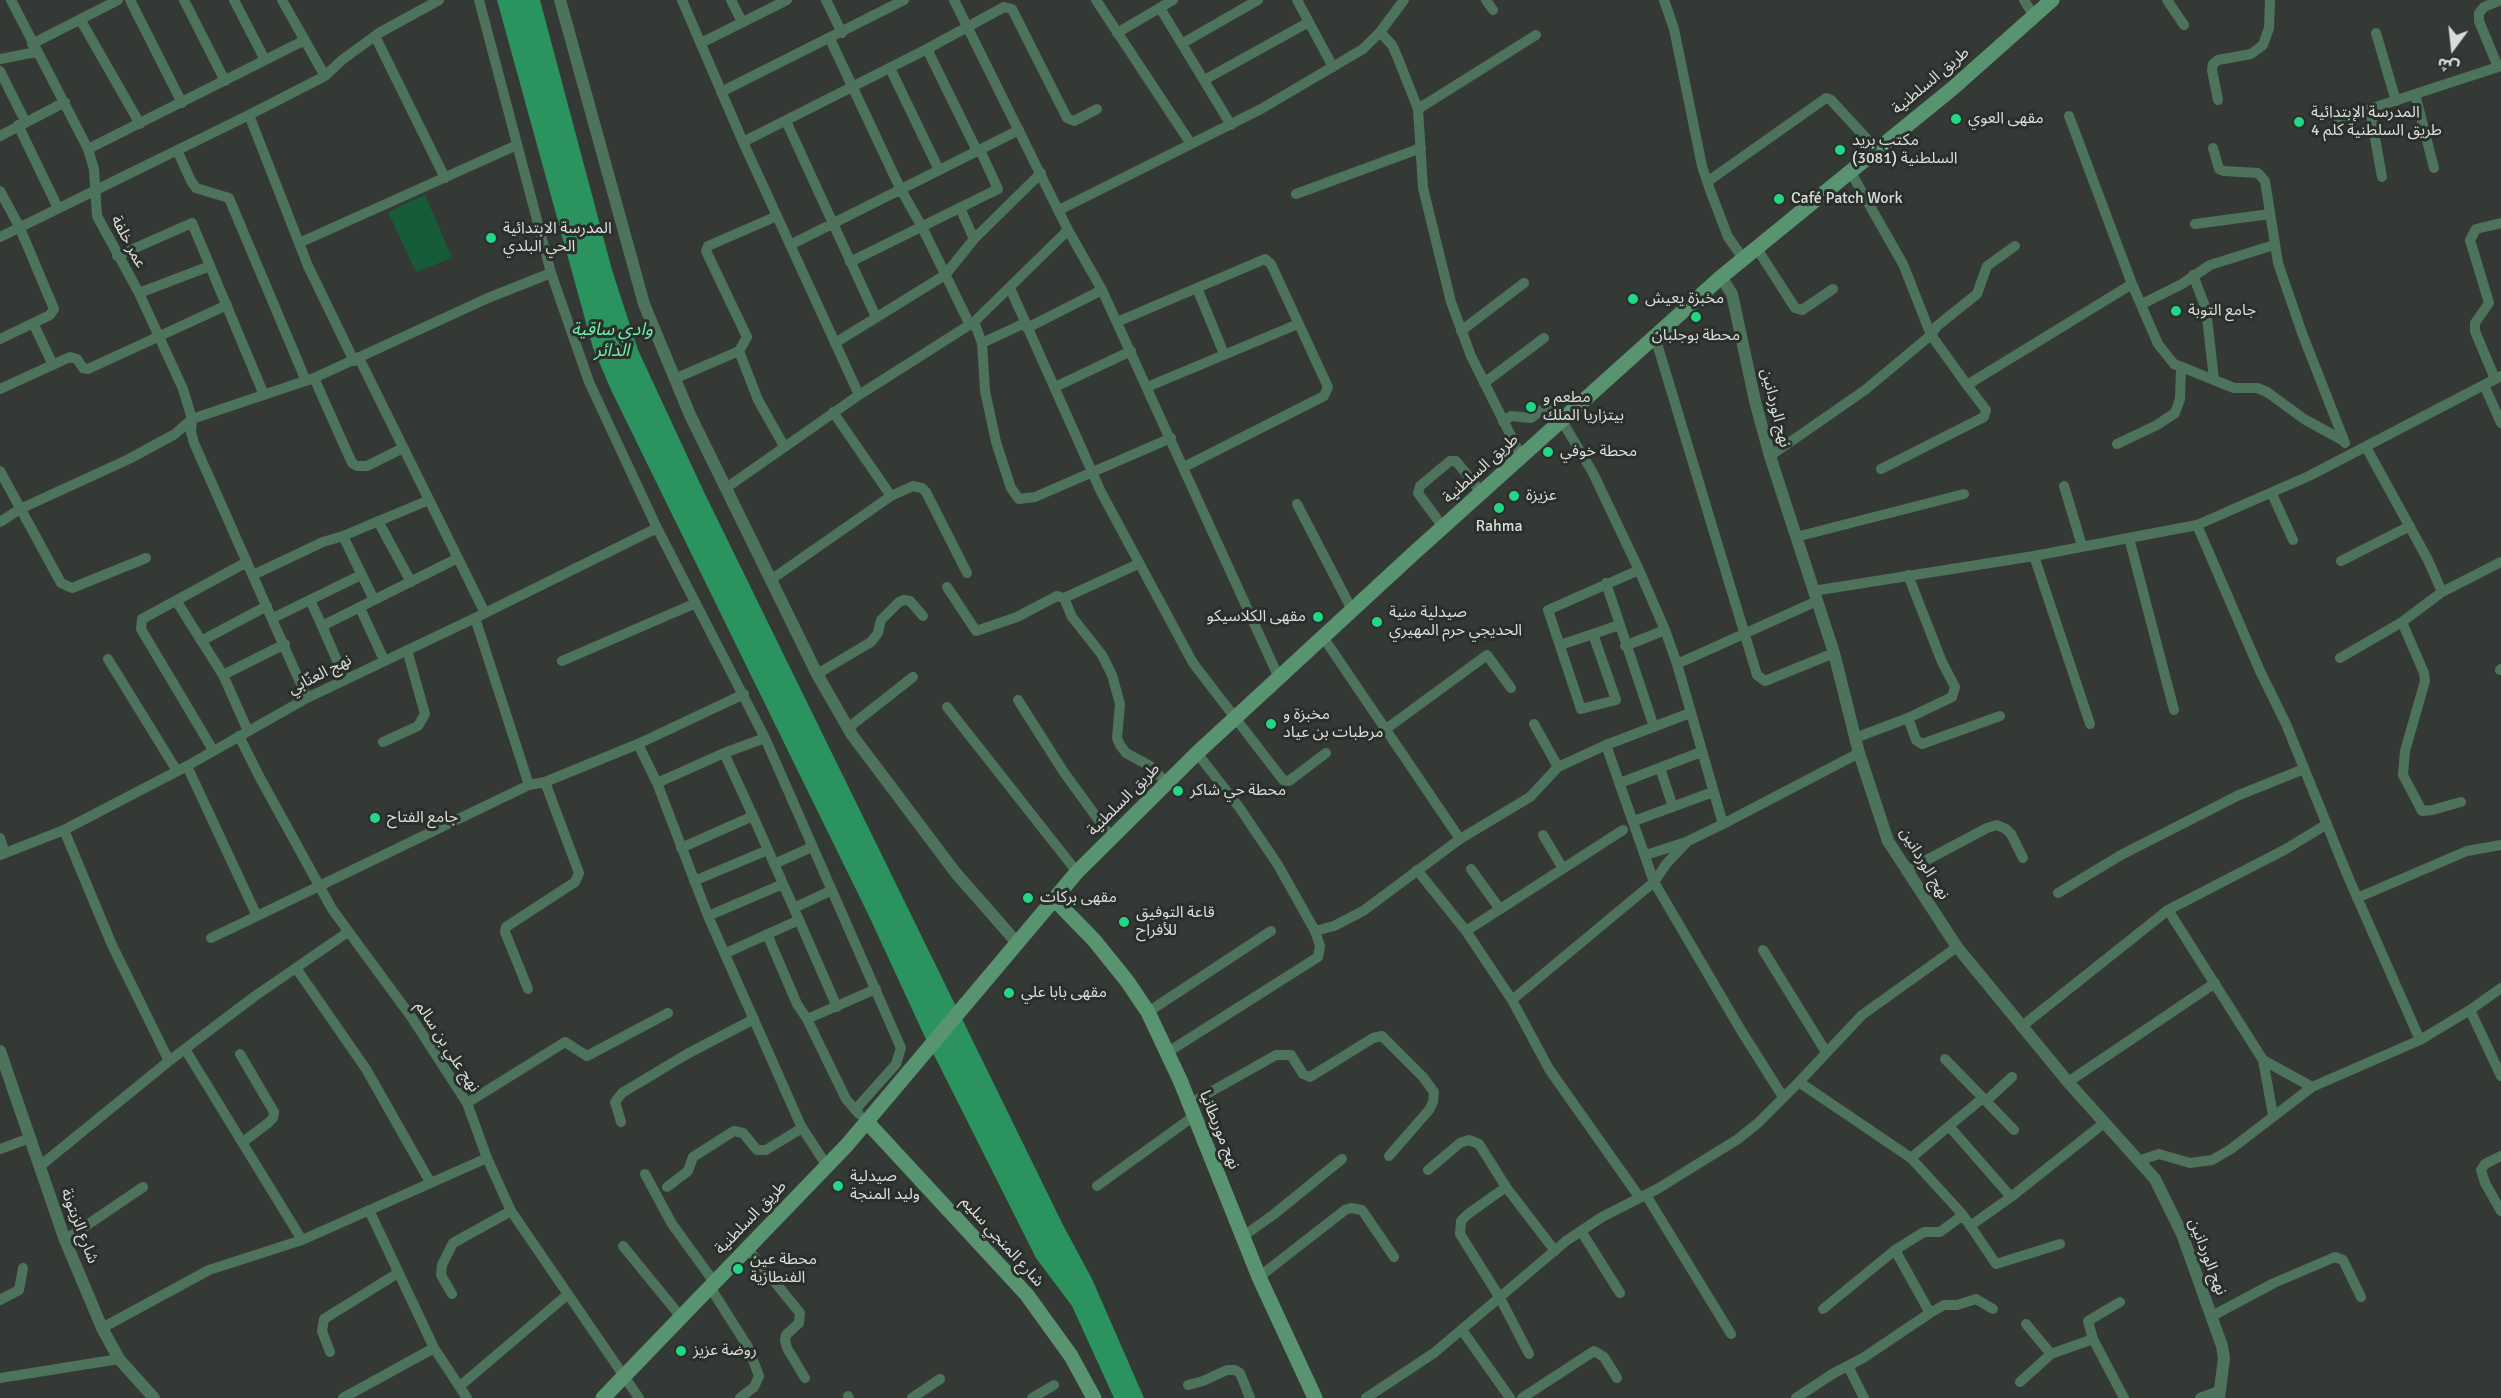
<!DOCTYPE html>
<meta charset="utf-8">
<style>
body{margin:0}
#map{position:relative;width:2501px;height:1398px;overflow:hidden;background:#343936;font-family:Signika,"Noto Sans Arabic",sans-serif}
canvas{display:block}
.north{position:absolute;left:2423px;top:18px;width:60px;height:60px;-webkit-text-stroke:4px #2a2f2c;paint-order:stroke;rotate:195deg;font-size:16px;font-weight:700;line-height:24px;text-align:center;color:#dadedb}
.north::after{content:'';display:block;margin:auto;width:21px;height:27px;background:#dadedb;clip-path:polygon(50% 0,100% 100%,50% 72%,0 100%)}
</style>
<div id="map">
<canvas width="2501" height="1398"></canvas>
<div class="north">ش</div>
</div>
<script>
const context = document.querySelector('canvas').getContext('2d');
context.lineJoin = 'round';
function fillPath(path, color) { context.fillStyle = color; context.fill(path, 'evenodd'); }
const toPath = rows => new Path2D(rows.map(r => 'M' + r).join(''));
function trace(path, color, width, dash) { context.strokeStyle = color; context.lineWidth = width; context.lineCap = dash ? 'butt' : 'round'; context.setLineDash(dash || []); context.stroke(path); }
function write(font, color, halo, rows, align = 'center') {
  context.font = font + ' Signika,"Noto Sans Arabic",sans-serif'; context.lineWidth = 6; context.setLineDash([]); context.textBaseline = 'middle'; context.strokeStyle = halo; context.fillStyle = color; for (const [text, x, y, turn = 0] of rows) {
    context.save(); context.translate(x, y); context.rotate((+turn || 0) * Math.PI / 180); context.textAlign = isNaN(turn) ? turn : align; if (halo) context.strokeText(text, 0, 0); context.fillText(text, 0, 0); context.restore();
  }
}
const green = toPath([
 [425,195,452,258,416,272,388,212]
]);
const water = toPath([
 [497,0,540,0,612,270,638,350,703,490,1063,1225,1092,1279,1144,1398,1114,1398,1072,1306,1036,1258,924,1035,869,916,612,392,593,348]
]);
const minor = toPath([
 [11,0,88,149,94,169,97,216,139,293,183,389,192,419,191,432,194,443,307,698],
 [130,0,182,103],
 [184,0,225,81],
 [234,0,265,60],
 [282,0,325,76,249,115,308,266,354,361],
 [479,0,551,273],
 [682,0,743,142,859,395],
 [731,0,742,22],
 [826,0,842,33],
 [954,0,1068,230,1102,290,1279,678],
 [1096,0,1191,144],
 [1297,0,1333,67],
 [1486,0,1493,10],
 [1664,0,1674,29,1702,166,1710,190,1728,237,1743,258],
 [2024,0,2034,16],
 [2167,0,2184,25],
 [1160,8,1231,125],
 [80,19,140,124],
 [1380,32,1392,45,1397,56,1418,109,1423,188,1451,302,1471,356,1522,458],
 [1117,33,1173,0],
 [2376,33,2396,101],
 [375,36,445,178],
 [830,39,900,188,922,227,970,325],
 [701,43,787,0],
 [1183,43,1258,0],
 [32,44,118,0],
 [927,49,977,151],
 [0,59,36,52],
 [2498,67,2479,21,2479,13,2484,7,2501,0],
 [890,68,939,170],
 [0,71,25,121],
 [325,76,342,60,379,33,439,0],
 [1206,79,1309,22],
 [721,92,904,0],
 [2415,94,2434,168],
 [2218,100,2212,70,2213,64,2218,60,2251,54,2263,45,2269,28,2270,0],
 [1418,109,1536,35],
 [2370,110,2382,177],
 [2069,116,2132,284],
 [2339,119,2501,66],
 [786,121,876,317],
 [18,125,58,208],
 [0,136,65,102],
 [743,142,927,49,1004,7,1012,9,1067,118,1074,121,1097,109],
 [2213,148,2219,169,2224,171,2258,173,2265,181,2278,263,2302,333,2345,443],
 [88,149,305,40],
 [177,150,191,181,196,188,229,198,306,381],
 [1850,171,1903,264,1931,335],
 [1707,182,1826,98,1831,100,1877,150],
 [0,191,19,226,54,309,50,315,0,339],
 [1296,194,1421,148],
 [960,208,974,239],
 [1059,210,1261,109,1363,49,1380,32,1404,0],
 [777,216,708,246,706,251,747,337,739,351,758,400,784,446],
 [2195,224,2270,214],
 [0,237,249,115],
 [299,243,517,145],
 [790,245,1019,130],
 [1756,247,1795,308,1802,310,1833,289],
 [117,256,192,223,264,395],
 [850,262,998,189,980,150],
 [2193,275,2206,309,2214,379],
 [1010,288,1101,492,1193,663,1283,780,1289,781,1326,753],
 [1197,288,1224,354],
 [139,293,210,266],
 [2142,304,2182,284,2210,265,2274,245],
 [974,322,982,343,985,391,996,442,1011,488,1019,499,1035,497,1171,438],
 [1117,322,1265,259,1271,264,1328,387,1324,396,1184,467],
 [33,323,53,365],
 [1027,328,1102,290],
 [1461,331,1524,283],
 [1931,335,1937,326,1977,294,1987,266,2015,246],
 [1655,337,1757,675,1765,681,1834,653],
 [835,343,945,275,974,239,1041,173],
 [982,343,1025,323],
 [359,358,485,613],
 [314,378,352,463,357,466,367,466,403,448],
 [674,379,739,351],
 [2495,379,2475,331,2475,323,2489,303,2470,240,2476,229,2501,223],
 [1484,383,1544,338],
 [2484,385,2501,423],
 [1055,387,1131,351],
 [1147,387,1298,324],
 [0,389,70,357,77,359,83,368,88,369,227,305],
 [833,412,891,496],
 [1562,421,1593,473,1639,570,1665,630,1677,664,1723,824,1686,842,1646,855],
 [1503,422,1511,416,1531,418,1551,403],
 [2117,444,2157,425,2175,413,2180,399,2181,368],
 [2366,447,2428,560,2442,592],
 [1770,456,1865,390,1931,335,1967,385,2132,284,2158,344,2174,364,2234,388,2257,388,2267,392,2304,419,2344,441],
 [1881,469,1984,417,1986,410,1967,385],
 [0,471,61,583,72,588,146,558],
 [2064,486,2082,546],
 [726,488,859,395,974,322,1068,230],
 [2272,494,2293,540],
 [1297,504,1352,610],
 [378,521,411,582],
 [0,522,20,509,129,459,175,434,192,419,314,378,488,298,551,273,589,382,657,528,765,738,901,1048,896,1064,855,1110],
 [2197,525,2260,671,2286,724,2349,879,2420,1040,2470,1010,2501,988],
 [1443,527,1418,493,1420,486,1450,461,1456,461,1482,493],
 [343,536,374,600],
 [1796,537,1964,494],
 [2129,538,2174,710],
 [2034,556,2090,724],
 [2341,561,2410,526],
 [1138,564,1064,598,1072,617,1102,655,1112,675,1120,704,1117,738,1120,745,1126,753,1150,766,1167,783],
 [253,575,323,542,343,536,429,500],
 [772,579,891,496,913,486,922,488,926,492,967,573],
 [1606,583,1654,727],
 [947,587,976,631,1017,617,1057,596,1064,598],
 [1813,591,2034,556,2197,525,2309,476,2501,376],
 [310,600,322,626],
 [177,602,223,675,248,731],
 [360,608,384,660],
 [273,618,361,575],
 [475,618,529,785,545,782,638,744,657,783,708,916,801,1126,827,1166],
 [2402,622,2424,673,2425,681,2405,751,2403,775,2422,811,2432,810,2461,802],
 [1619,625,1593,634,1616,700,1581,709,1548,610,1639,570],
 [1323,637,1460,839],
 [201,641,267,606],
 [1560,645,1593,634],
 [1625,646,1665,630],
 [2340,658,2402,622,2442,592,2501,562],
 [108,659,177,771],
 [562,661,696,603],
 [1677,664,1817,601],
 [2500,670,2501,669],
 [817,674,871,642,878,633,881,620,899,602,904,600,910,601,923,616],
 [223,675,285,644],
 [345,679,322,626,458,558],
 [1018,700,1063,771,1111,837],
 [947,707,1077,872],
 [1908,718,1916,740,1922,744,2000,716],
 [1534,724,1558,767],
 [848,728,913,677],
 [1386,729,1487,655,1511,688],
 [239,736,259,776,332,909,412,1018,467,1103,487,1158,511,1211,639,1398],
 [1855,738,1908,718,1952,697,1955,687,1942,662,1908,575],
 [383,742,418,726,425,714,407,650],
 [638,744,744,694],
 [1606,745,1690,713],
 [213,750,141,629,142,619,247,562],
 [724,753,765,738],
 [1197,753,1239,807,1278,865,1315,931,1334,926,1363,911,1460,839,1530,797,1558,767,1606,745,1654,882,1742,1032,1783,1097],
 [187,766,257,916,529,785],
 [1660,768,1673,807],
 [657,783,724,753,753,816,681,848],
 [1620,783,1701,752],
 [753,816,799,920],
 [1634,821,1713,792],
 [1723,824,1859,753],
 [64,830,112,945,169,1061],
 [1543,835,1562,867],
 [0,838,5,853],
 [0,855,64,830,187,766,307,698,475,618,657,528],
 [774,864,812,847],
 [1471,869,1499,908],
 [1417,870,1466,931,1512,1000],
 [1906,871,1987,828,1997,825,2006,829,2011,834,2023,858],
 [694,881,768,850],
 [2058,893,2121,855,2239,795,2304,769],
 [2357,898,2467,851,2501,845],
 [794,908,830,891],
 [2168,910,2286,849,2327,824],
 [708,916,783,884],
 [1466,931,1623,830],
 [767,934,797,1004,807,1019,846,1099,859,1114],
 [211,938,257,916],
 [1763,950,1826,1052],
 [726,953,799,920,837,1007],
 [296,968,366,1069,430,1182],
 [528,989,505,932,506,927,575,882,579,873,545,782],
 [2470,1010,2501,1076],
 [1148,1012,1271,931],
 [807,1019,876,989],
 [2021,1027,2168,910,2263,1060,2312,1087,2420,1040],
 [185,1049,302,1240],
 [1168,1052,1318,957,1320,946,1315,931],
 [240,1054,274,1112,273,1118,268,1123,243,1142],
 [1945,1059,1983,1098],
 [2263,1060,2273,1115],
 [1799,1082,1911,1158,1963,1215,1996,1264,2060,1244],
 [2068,1082,2215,983],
 [1986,1101,2012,1077],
 [467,1103,565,1042,587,1056,668,1013],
 [1189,1104,1276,1055,1291,1055,1303,1074,1310,1077,1373,1038,1382,1036,1423,1077,1434,1092,1433,1102,1429,1110,1389,1156],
 [621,1122,615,1102,622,1093,687,1054,754,1019],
 [1949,1126,1983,1098,2014,1130],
 [0,1149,30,1138],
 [2501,1156,2485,1164,2481,1170,2485,1183,2501,1211],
 [1911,1158,1949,1126,2011,1197],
 [2138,1161,2159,1154,2190,1163,2212,1160,2231,1149,2312,1087],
 [40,1166,169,1061,255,996,348,932],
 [1428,1170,1460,1143,1469,1140,1479,1144,1506,1187,1555,1251],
 [645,1174,672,1224,714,1282],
 [1097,1186,1194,1116],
 [667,1187,688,1171,693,1157,734,1131,743,1133,757,1150,766,1150,802,1128],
 [1506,1187,1468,1214,1461,1221,1460,1234,1500,1298,1529,1354],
 [1646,1195,1731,1334],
 [1640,1198,1549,1069,1512,1000,1654,882,1667,863,1687,842],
 [369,1210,434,1348],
 [1970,1226,2011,1197,2104,1123],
 [1581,1231,1620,1293],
 [1242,1237,1273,1215,1342,1159],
 [65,1240,143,1187],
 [623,1246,681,1317],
 [747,1248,800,1313,799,1323,786,1335,785,1340,787,1348,805,1378],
 [1259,1277,1345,1210,1351,1208,1362,1210,1394,1257],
 [710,1287,748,1347,759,1376,754,1387,740,1398],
 [452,1294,441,1275,442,1265,453,1243,511,1211],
 [0,1300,19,1290,23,1268],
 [1823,1309,1895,1250,1924,1232,1940,1232,1963,1215],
 [1930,1313,1944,1305,1957,1305,1976,1299,1993,1309],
 [2212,1316,2274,1283,2335,1257,2343,1260,2361,1297],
 [2026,1324,2051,1354],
 [102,1328,209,1270,302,1240,487,1158],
 [1462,1330,1510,1398],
 [2093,1339,2088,1321,2120,1302],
 [330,1352,322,1331,324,1319,398,1273],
 [1848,1366,1864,1398],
 [0,1378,119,1359],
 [2020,1382,2051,1354,2093,1339,2124,1398],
 [1188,1385,1203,1381,1227,1370,1235,1370,1240,1373,1250,1398],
 [460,1386,567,1295],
 [848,1396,849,1398],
 [343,1398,434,1348,467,1398],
 [912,1398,940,1379],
 [1032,1398,1054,1385],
 [1366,1398,1434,1353,1566,1241,1602,1217,1659,1188,1738,1139,1758,1123,1799,1082,1862,1015,1957,947],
 [1522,1398,1594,1351,1604,1357,1617,1378],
 [1796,1398,1834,1373,1863,1358,1930,1313,1895,1250],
 [2200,1398,2219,1391]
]);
const tertiary = toPath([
 [560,0,644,304,690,415,817,674,852,735,955,872,1018,944],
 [1721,277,1732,294,1755,401,1770,456,1834,653,1859,753,1888,841,1957,947,2068,1082,2155,1179,2182,1234,2222,1346,2224,1358,2219,1398],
 [0,1051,65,1240,102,1328,119,1359,154,1398]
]);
const secondary = toPath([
 [1054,899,1094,940,1127,981,1148,1012,1180,1080,1259,1277,1315,1398],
 [868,1123,1027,1295,1071,1356,1094,1398],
 [603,1398,847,1145,1077,872,1197,753,1414,553,1721,277,1953,88,2052,0]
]);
const markers = [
 [1956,119,6,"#22d887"],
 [2299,122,6,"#22d887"],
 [1840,150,6,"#22d887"],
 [1779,199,6,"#22d887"],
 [491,238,6,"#22d887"],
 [1633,299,6,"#22d887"],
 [2176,311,6,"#22d887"],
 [1696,317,6,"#22d887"],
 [1531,407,6,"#22d887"],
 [1548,452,6,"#22d887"],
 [1514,496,6,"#22d887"],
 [1499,508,6,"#22d887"],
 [1318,617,6,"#22d887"],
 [1377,622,6,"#22d887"],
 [1271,724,6,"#22d887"],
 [1178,791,6,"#22d887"],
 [375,818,6,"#22d887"],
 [1028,898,6,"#22d887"],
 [1124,922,6,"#22d887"],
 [1009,993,6,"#22d887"],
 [838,1186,6,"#22d887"],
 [738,1269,6,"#22d887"],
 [681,1351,6,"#22d887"]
];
const streetNames = [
 ["طريق السلطنية",1931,81,-40],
 ["عمر خلفة",128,242,62],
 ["نهج الوردانين",1775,408,76],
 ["طريق السلطنية",1481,469,-42],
 ["نهج العنّابي",320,675,-27],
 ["طريق السلطنية",1124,800,-45],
 ["نهج الوردانين",1924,864,59],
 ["نهج علي بن سالم",447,1047,57],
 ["نهج موريطانيا",1219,1130,68],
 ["طريق السلطنية",751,1218,-46],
 ["شارع الزيتونة",79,1226,69],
 ["شارع المنجي سليم",1002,1242,48],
 ["نهج الوردانين",2207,1257,69]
];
const poiNames = [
 ["المدرسة الإبتدائية",2311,113],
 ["طريق السلطنية كلم 4",2311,131],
 ["مقهى العوي",1968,119],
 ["مكتب بريد",1852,141],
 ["السلطنية (3081)",1852,159],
 ["Café Patch Work",1791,199],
 ["المدرسة الابتدائية",503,229],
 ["الحي البلدي",503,247],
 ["مخبزة يعيش",1645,299],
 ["جامع التوبة",2188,311],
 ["محطة بوجلبان",1696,336,"center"],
 ["مطعم و",1543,398],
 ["بيتزاريا الملك",1543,416],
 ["محطة خوفي",1560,452],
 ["عزيزة",1526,496],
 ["Rahma",1499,527,"center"],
 ["صيدلية منية",1389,613],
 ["الحديجي حرم المهيري",1389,631],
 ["مقهى الكلاسيكو",1306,617,"right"],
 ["مخبزة و",1283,715],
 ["مرطبات بن عياد",1283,733],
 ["محطة حي شاكر",1190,791],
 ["جامع الفتاح",387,818],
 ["مقهى بركات",1040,898],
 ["قاعة التوفيق",1136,913],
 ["للأفراح",1136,931],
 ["مقهى بابا علي",1021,993],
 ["صيدلية",850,1177],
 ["وليد المنجة",850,1195],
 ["محطة عين",750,1260],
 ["الفنطازية",750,1278],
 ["روضة عزيز",693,1351]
];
const waterNames = [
 ["وادي ساقية",612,330],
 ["الدائر",612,351]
];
fillPath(green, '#165c39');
fillPath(water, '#2b935e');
trace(minor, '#4e735c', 10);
trace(tertiary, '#4e735c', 12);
trace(secondary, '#589470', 15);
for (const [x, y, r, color] of markers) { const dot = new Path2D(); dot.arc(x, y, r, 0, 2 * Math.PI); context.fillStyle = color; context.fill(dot); trace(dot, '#2a2f2c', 2); }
write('16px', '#dadedb', '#2a2f2c', streetNames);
write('16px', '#dadedb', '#2a2f2c', poiNames, 'left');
write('italic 18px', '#6eefa7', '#2a2f2c', waterNames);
</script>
